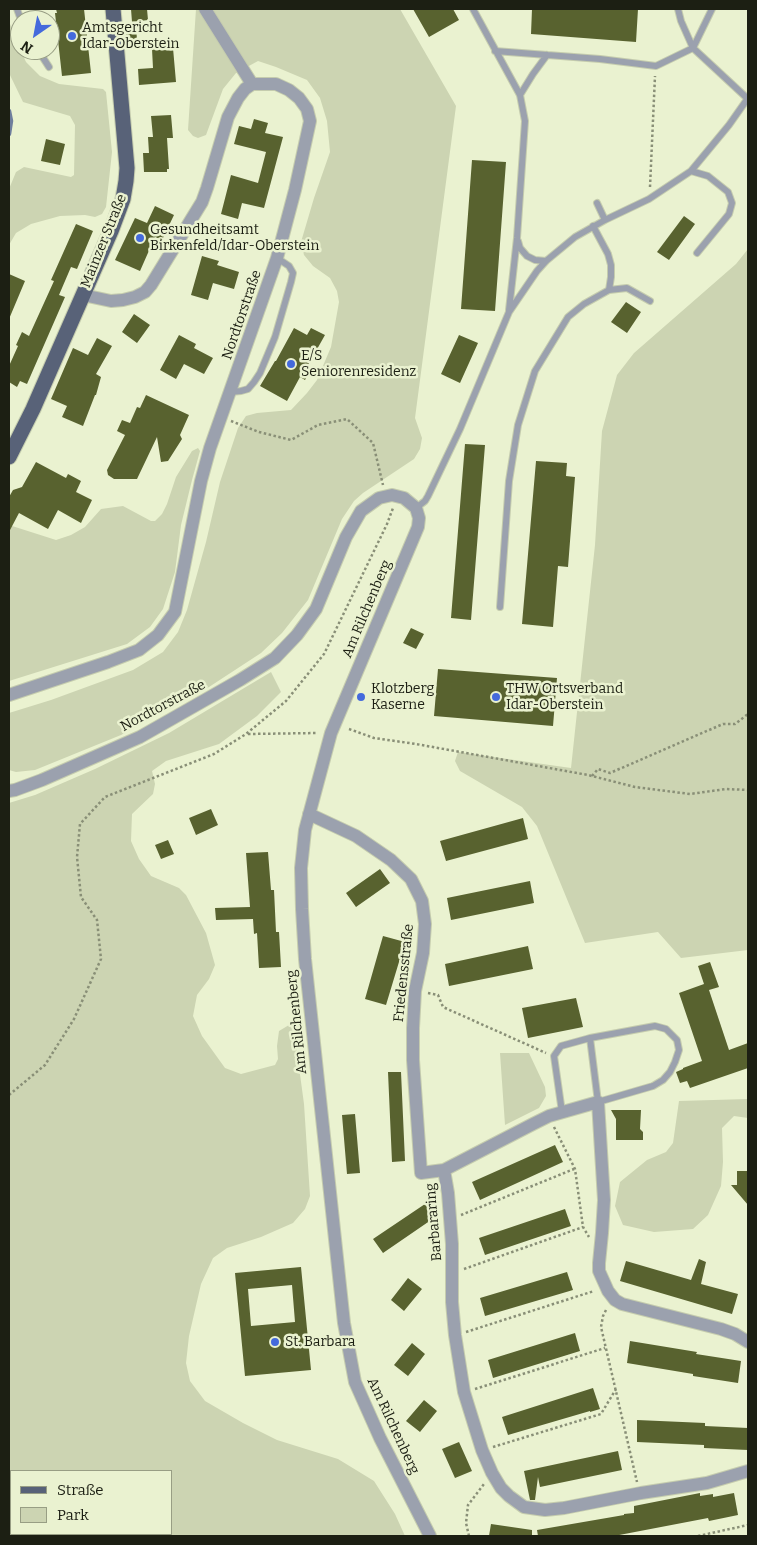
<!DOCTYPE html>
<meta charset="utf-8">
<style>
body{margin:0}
#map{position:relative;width:757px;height:1545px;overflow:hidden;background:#eaf2d0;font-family:Bitter,serif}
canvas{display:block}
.frame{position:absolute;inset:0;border:10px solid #1c1f13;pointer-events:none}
.legend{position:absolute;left:10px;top:1470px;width:162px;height:65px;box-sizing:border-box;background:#eaf2d0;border:1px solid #989e84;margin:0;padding:6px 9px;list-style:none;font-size:15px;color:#1c1f13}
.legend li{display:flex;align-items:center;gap:10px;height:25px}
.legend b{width:25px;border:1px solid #989e84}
.north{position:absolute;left:10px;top:10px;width:50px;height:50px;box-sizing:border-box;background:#eaf2d0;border:1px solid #989e84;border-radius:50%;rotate:213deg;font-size:14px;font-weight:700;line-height:20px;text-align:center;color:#1c1f13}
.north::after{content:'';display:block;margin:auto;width:18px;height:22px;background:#446adc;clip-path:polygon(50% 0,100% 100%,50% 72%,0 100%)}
</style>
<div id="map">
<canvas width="757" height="1545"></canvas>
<div class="frame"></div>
<ul class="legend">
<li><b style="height:6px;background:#586278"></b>Straße</li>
<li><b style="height:14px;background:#ccd4b2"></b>Park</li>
</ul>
<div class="north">N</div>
</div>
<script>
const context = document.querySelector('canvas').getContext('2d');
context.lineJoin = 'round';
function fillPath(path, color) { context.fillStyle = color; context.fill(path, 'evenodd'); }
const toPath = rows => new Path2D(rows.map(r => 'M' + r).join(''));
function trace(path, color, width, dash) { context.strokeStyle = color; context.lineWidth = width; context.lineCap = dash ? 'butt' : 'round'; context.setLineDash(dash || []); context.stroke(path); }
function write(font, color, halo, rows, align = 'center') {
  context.font = font + ' Bitter,serif'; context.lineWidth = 5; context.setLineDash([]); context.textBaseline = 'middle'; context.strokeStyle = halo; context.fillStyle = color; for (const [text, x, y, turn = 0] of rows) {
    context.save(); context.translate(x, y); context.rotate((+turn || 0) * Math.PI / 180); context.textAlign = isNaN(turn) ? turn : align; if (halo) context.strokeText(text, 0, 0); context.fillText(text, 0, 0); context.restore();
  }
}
const green = toPath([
 [196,9,400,9,456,106,415,418,422,438,420,449,414,459,363,493,354,501,342,519,308,600,282,633,261,653,209,687,121,735,35,770,16,772,9,770,9,713,51,700,133,670,163,652,178,632,187,610,206,542,220,482,238,428,246,416,257,413,291,410,307,393,317,380,331,347,339,302,337,291,330,278,313,266,304,255,301,242,314,198,330,152,327,121,320,98,307,80,276,67,258,61,236,73,223,89,206,135,198,138,193,136,188,130],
 [9,21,15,38,26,62,40,76,59,84,103,89,106,92,112,152,106,207,102,214,95,217,85,215,60,216,31,224,16,233,9,245,9,189,16,172,24,167,71,177,74,175,75,125,70,116,23,102,9,73],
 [748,249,748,950,681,958,658,932,585,943,537,826,522,807,460,771,455,761,458,752,571,768,595,545,602,431,617,375,634,353,736,264],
 [198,448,200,451,192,480,181,525,175,572,163,609,150,627,127,644,9,681,9,525,56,540,71,535,85,527,101,509,123,506,151,521,155,521,162,514,167,504,176,477,192,451],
 [271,672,281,692,257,716,219,744,166,761,152,771,155,784,153,794,132,814,131,841,139,859,151,876,179,888,186,895,206,933,215,965,209,979,197,995,193,1016,202,1036,225,1068,241,1074,275,1065,278,1059,277,1046,279,1031,289,1025,294,1030,304,1104,310,1196,305,1209,293,1223,261,1237,227,1248,213,1258,201,1284,189,1336,186,1363,190,1381,205,1401,243,1423,277,1440,338,1459,374,1481,395,1514,405,1536,9,1536,9,803,35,795,95,769,169,733],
 [171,1471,171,1534,11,1534,11,1471],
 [500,1053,529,1053,545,1087,546,1096,539,1108,505,1125],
 [748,1099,748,1118,734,1116,722,1128,723,1162,721,1186,708,1215,693,1229,654,1232,623,1225,615,1206,620,1182,647,1160,666,1152,673,1143,679,1101]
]);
const stream = toPath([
 [9,111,11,121,9,134]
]);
const building = toPath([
 [56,9,84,9,91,73,62,76,55,13,57,13],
 [131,9,147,9,148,20,132,22],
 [413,9,453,9,459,20,429,37],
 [532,9,638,9,636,42,531,34],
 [136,26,137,40,126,41,125,27],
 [173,48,176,82,139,85,138,69,153,68,152,49],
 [171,115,173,138,167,138,169,169,167,169,167,172,144,172,143,153,149,153,148,137,153,137,151,116],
 [254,119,268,123,265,133,283,137,264,208,242,203,238,219,221,214,231,175,258,183,266,152,234,144,239,126,251,129],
 [46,139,65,144,60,165,41,161],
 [472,160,506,162,495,311,461,309],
 [155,206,174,215,162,240,155,237,140,271,115,260,135,218,147,223],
 [684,216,695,224,669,260,657,252],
 [76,224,93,231,77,269,71,267,59,295,65,297,27,384,20,381,17,387,9,382,9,366,18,346,16,345,22,332,29,336,54,281,51,280],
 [202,256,219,261,217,265,239,272,234,289,213,283,208,300,191,295],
 [9,274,25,281,9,319],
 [626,302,641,312,627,333,611,322],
 [134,314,150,325,137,343,122,332],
 [294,328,307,335,311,328,325,335,307,367,311,369,305,380,300,377,287,401,260,386,275,361,276,361],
 [179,335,196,344,194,348,213,358,204,374,184,364,176,379,160,370],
 [459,335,478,343,460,383,441,374],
 [97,338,112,346,96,374,101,377,96,395,95,395,83,426,62,417,67,406,51,399,73,348,88,355],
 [146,395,189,415,180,435,182,439,168,461,161,462,157,437,137,479,114,479,108,475,107,470,125,435,117,431,122,420,130,423,137,407,140,408],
 [465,444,485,445,471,620,451,618],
 [536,461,567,463,566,476,575,477,568,567,558,566,553,627,522,624],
 [36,462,66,478,68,474,81,481,76,492,92,500,81,523,58,510,48,529,19,513,9,532,9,497,13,490,22,487],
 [411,628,424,634,416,649,403,643],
 [438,669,557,678,553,726,434,716],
 [211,809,218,825,196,835,189,818],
 [523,818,528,839,446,861,440,841],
 [168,840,174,854,161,859,155,845],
 [268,852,271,890,274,890,276,932,279,932,281,967,259,968,257,933,254,934,253,919,216,920,215,908,250,907,246,853],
 [380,869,390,883,356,907,346,893],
 [530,881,534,903,451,920,447,898],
 [383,936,405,942,386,1005,365,999],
 [528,946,533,969,449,986,445,964],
 [710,962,719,987,709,990,729,1050,748,1043,748,1068,690,1088,687,1081,680,1083,676,1072,683,1069,683,1068,702,1061,679,993,704,984,698,966],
 [576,998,583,1027,528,1038,522,1008],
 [388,1072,401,1072,405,1161,392,1162],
 [611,1110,641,1110,640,1129,643,1132,643,1140,616,1140,616,1119],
 [355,1114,360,1173,347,1174,342,1115],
 [555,1145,563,1162,480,1200,472,1182],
 [737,1171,748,1171,748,1205,731,1185,737,1185],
 [425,1204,434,1218,383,1253,373,1239],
 [565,1209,571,1226,485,1255,479,1238],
 [699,1259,706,1262,701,1284,738,1294,732,1314,620,1281,626,1261,691,1280],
 [301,1267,311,1370,245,1376,235,1273],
 [292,1285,295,1322,251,1326,248,1289],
 [567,1272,573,1290,485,1316,480,1298],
 [408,1278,422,1289,404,1311,391,1300],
 [575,1333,580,1351,493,1378,488,1360],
 [630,1341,697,1352,696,1354,741,1361,738,1383,693,1376,693,1374,627,1363],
 [412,1343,425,1354,408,1376,394,1365],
 [593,1388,600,1409,590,1412,590,1411,508,1435,502,1417],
 [424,1400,437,1411,420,1432,406,1421],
 [637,1420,705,1423,705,1426,748,1428,748,1450,704,1448,704,1445,637,1442],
 [459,1442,472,1471,455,1478,442,1449],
 [618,1451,622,1470,540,1487,538,1477,535,1500,530,1500,524,1471],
 [700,1493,700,1496,713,1494,713,1497,734,1493,738,1515,709,1521,708,1518,614,1536,538,1536,537,1530,624,1515,624,1514,634,1513,634,1506],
 [491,1524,532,1530,532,1536,489,1536]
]);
const path = toPath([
 [650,187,655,76],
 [231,421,259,432,291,440,318,425,347,419,373,443,383,485],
 [349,729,374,738,416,744,588,775,635,787,690,794,726,789,748,790],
 [248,734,317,733],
 [592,776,598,769,610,773,723,724,735,724,748,714],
 [428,993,438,995,443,1007,546,1053],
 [9,1095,45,1065,74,1019,101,959,97,920,81,897,77,857,80,824,105,797,214,754,246,734,286,701,324,654,387,524,393,508],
 [554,1127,575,1169,583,1227,589,1237],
 [461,1215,574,1169],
 [464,1269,583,1227],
 [606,1310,603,1316,601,1327,637,1482],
 [466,1332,594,1291],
 [475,1389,605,1348],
 [493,1447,601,1414,616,1389],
 [469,1536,466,1523,468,1505,484,1484],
 [698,1536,748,1525]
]);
const lane = toPath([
 [17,9,21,20],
 [473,9,520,95,525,121,517,238,509,310],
 [712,9,693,48,748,99],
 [38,50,49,67],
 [495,51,600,59,656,66,693,48,681,21,678,9],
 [520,95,533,74,547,55],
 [691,171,708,176,728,192,732,203,729,214,697,253],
 [597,203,605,220],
 [518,241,520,248,527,256,535,260,546,261],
 [609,290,627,288,650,301],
 [230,392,241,391,248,389,254,382,260,373,275,337,291,282,293,273,289,266,277,258],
 [416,508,425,501,428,496,460,429,509,312,537,271,546,261,575,237,605,220,649,199,691,171,729,125,748,98],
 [500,607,509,481,518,425,535,371,568,317,584,304,609,290,611,277,611,265,608,254,593,226],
 [562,1112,554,1056,561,1046,590,1038,655,1026,666,1029,677,1040,679,1050,675,1062,670,1072,663,1080,653,1086,598,1102,590,1038]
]);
const street = toPath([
 [205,9,252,84],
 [9,695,108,662,139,650,158,635,175,612,201,481,210,448,277,258,295,190,310,121,307,109,299,98,289,90,276,84,252,84,245,89,238,98,228,117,207,188,202,202,151,285,145,292,135,297,123,300,111,301,83,295],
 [9,791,15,790,42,780,140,737,240,680,275,658,297,635,316,609,346,537,361,511,379,498,392,495,404,498,416,508,419,518,418,527,331,733,305,830,301,868,302,909,305,959,344,1323,355,1382,380,1438,430,1536],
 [309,814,356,836,391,860,411,879,422,901,425,924,423,953,415,991,413,1028,413,1060,421,1173,444,1170,533,1124,549,1116,598,1102,604,1200,602,1233,599,1263,599,1271,608,1291,615,1300,622,1304,721,1329,735,1334,748,1342],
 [444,1170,448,1193,452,1244,452,1302,455,1335,464,1392,482,1450,492,1473,501,1488,509,1496,524,1507,545,1510,564,1508,641,1493,707,1483,748,1471]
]);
const primary = toPath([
 [9,457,33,409,111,231,123,199,126,181,127,168,113,9]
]);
const markers = [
 [72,36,5,"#446adc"],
 [140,238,5,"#446adc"],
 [291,364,5,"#446adc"],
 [361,697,5,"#446adc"],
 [496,697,5,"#446adc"],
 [275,1342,5,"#446adc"]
];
const poiNames = [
 ["Amtsgericht",82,28],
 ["Idar-Oberstein",82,44],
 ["Gesundheitsamt",150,230],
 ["Birkenfeld/Idar-Oberstein",150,246],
 ["E/S",301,356],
 ["Seniorenresidenz",301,372],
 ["Klotzberg",371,689],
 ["Kaserne",371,705],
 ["THW Ortsverband",506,689],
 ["Idar-Oberstein",506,705],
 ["St. Barbara",285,1342]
];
const streetNames = [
 ["Mainzer Straße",104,241,-68],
 ["Nordtorstraße",242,315,-71],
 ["Am Rilchenberg",367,609,-67],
 ["Nordtorstraße",163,706,-28],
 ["Friedensstraße",404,973,-84],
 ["Am Rilchenberg",297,1022,-96],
 ["Barbararing",434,1222,-95],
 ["Am Rilchenberg",393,1426,65]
];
fillPath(green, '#ccd4b2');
trace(stream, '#6f7e9d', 4.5);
fillPath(building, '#58622f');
trace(lane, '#c5ccae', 8);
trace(street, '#c5ccae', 14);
trace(primary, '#c5ccae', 17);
trace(path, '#898f77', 2.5, [2.5, 2.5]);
trace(lane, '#9ba1ae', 6);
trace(street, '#9ba1ae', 12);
trace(primary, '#586278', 15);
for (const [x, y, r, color] of markers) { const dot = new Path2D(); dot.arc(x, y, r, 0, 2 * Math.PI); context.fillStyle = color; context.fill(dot); trace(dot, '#eaf2d0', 2); }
write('14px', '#1c1f13', '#eaf2d0', poiNames, 'left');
write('14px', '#1c1f13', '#eaf2d0', streetNames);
</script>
